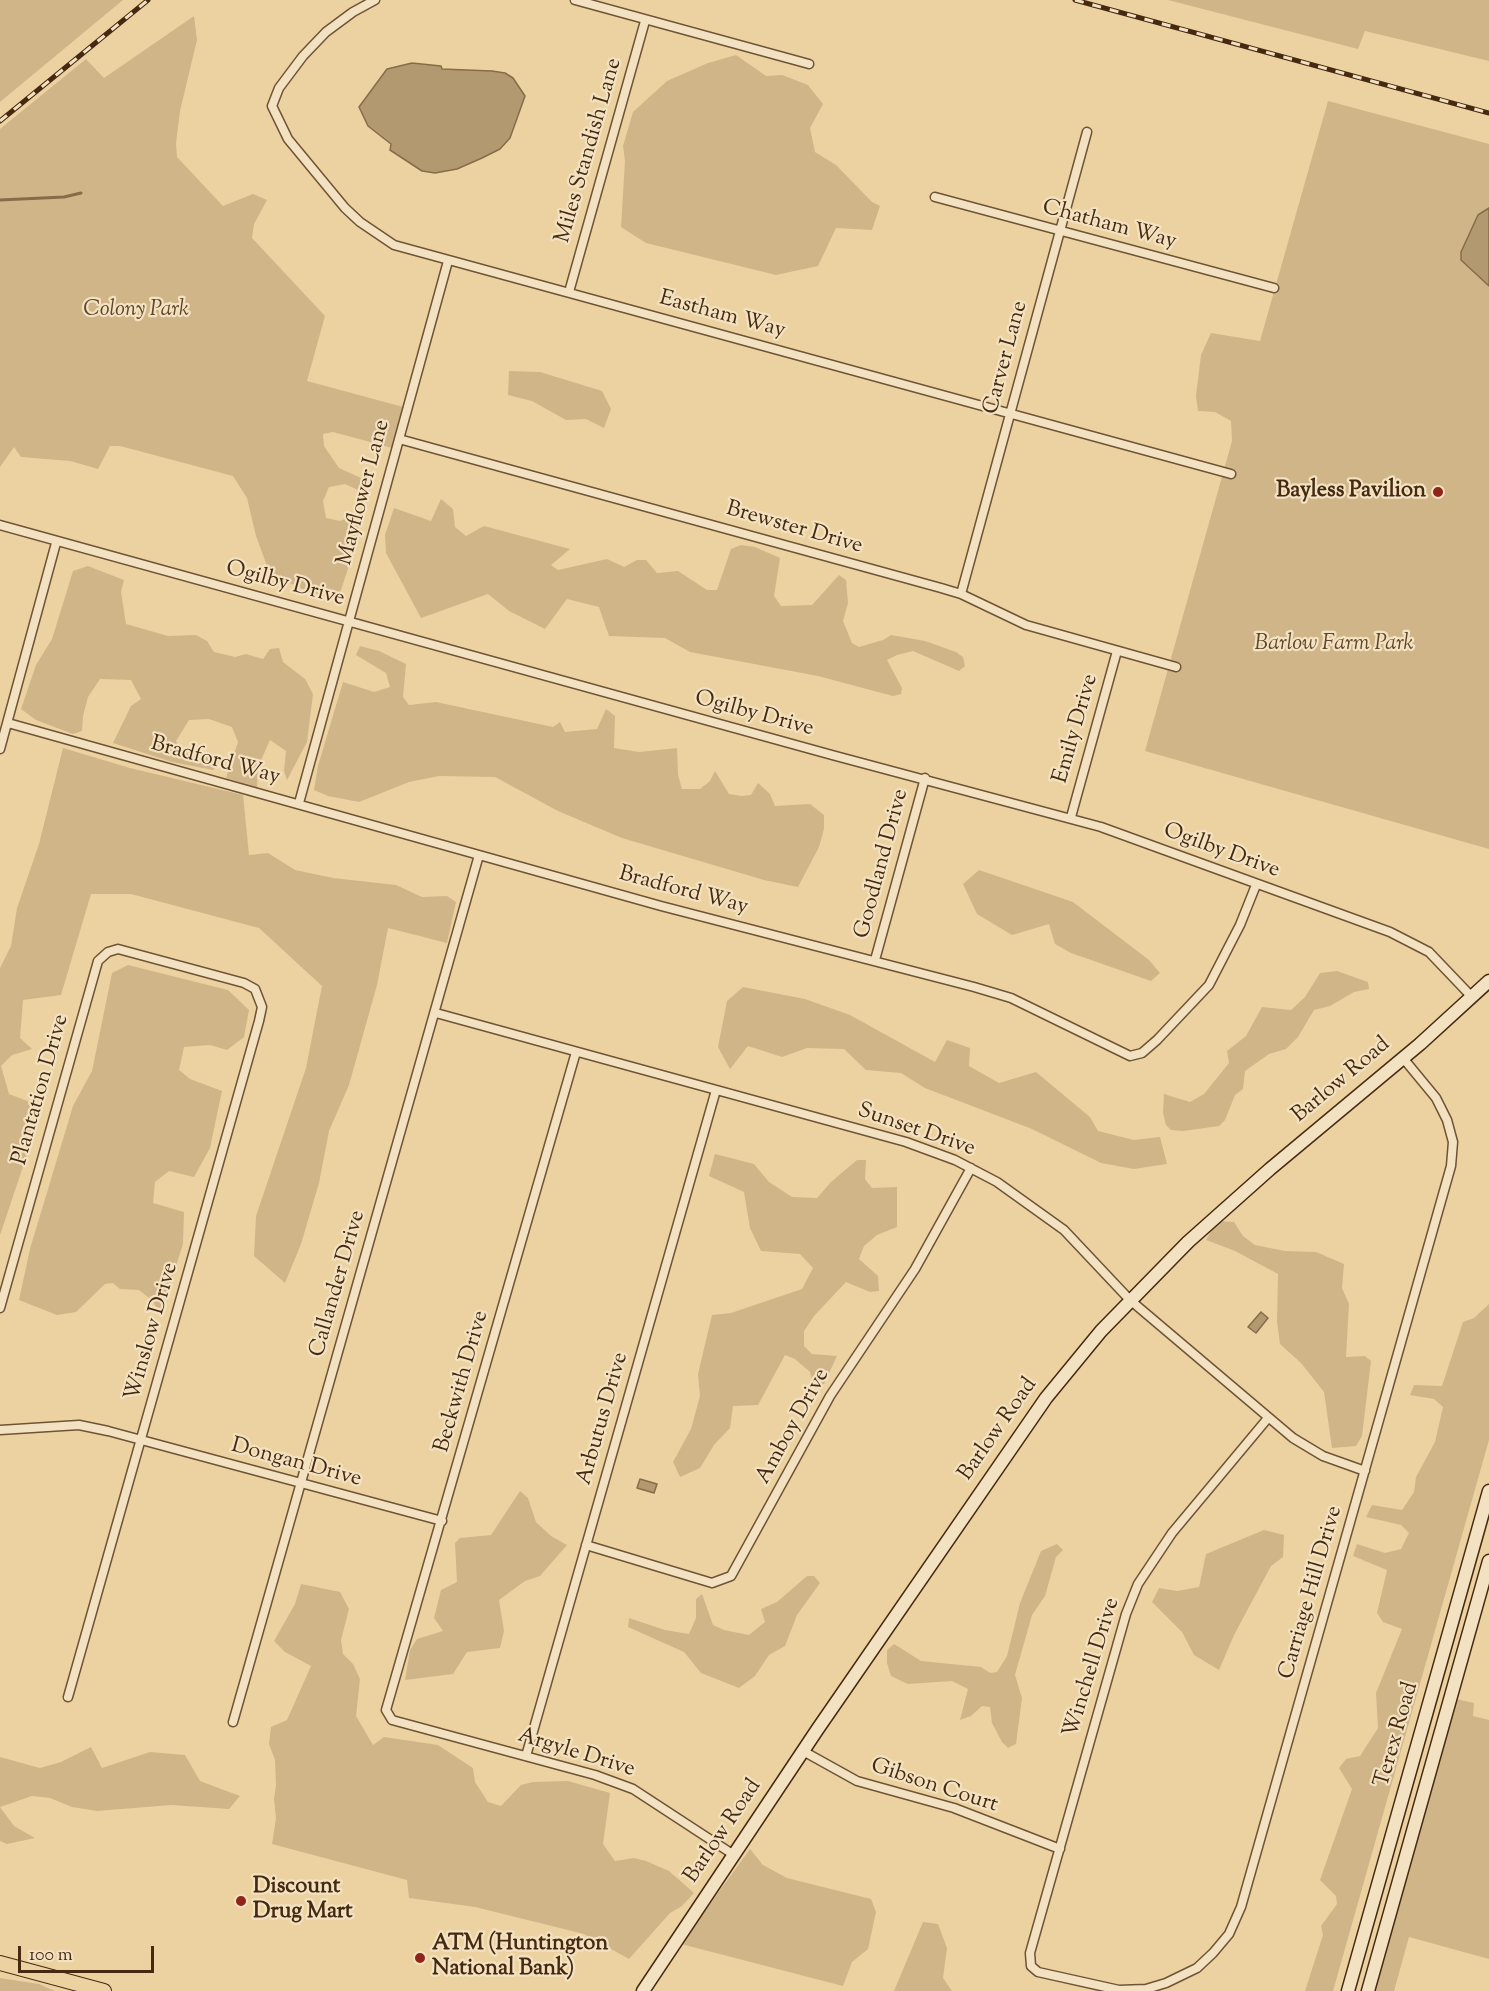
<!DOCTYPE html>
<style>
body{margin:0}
#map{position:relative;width:1489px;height:1991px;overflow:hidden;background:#ecd2a1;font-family:"Sorts Mill Goudy",serif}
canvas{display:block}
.scale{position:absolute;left:18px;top:1946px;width:136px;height:27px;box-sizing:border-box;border:3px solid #452911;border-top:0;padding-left:8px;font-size:18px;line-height:21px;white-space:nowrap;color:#452911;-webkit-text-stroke:4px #f3e2c2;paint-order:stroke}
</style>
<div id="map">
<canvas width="1489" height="1991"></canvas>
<div class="scale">100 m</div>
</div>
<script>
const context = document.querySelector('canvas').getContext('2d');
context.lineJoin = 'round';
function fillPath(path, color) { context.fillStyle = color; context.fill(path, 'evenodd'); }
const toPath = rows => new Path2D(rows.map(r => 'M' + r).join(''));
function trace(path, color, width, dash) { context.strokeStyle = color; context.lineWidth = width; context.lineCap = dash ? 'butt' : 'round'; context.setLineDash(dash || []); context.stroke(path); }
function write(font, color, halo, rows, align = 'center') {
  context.font = font + ' "Sorts Mill Goudy",serif'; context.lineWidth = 4.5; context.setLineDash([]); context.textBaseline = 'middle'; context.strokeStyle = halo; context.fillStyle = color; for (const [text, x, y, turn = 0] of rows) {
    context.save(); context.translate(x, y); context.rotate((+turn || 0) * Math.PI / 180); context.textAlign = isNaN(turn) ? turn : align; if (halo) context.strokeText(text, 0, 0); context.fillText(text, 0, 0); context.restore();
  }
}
const green = toPath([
 [0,0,123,0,0,102],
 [1168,0,1489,0,1489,61,1365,31,1358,49],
 [194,16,197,40,180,111,176,143,177,157,223,206,253,194,267,200,254,224,252,238,325,316,307,381,407,408,396,449,333,432,323,434,324,446,339,468,361,478,362,488,358,490,345,484,329,487,323,501,326,518,340,521,356,514,360,517,357,541,340,593,334,598,307,591,270,574,256,536,247,498,233,476,120,446,110,446,98,469,70,461,21,457,14,447,0,467,0,129,86,59,104,78],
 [736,55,766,76,782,75,808,85,823,104,810,128,815,152,836,165,872,202,880,206,872,230,836,228,818,266,776,275,646,243,621,227,625,161,623,146,633,112,667,81,708,63],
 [1328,101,1489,144,1489,849,1145,751,1232,441,1231,421,1215,412,1198,411,1196,396,1201,355,1211,333,1260,341],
 [509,371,540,372,602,391,611,409,604,428,586,419,566,420,532,401,508,395],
 [441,499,453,509,455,527,466,536,484,526,570,549,551,565,558,570,607,559,624,567,637,560,646,560,657,573,678,571,707,590,717,590,731,549,741,545,755,547,780,558,774,596,781,606,812,605,839,575,846,580,848,603,843,621,852,643,859,647,883,640,891,635,925,641,956,652,963,657,965,666,959,671,913,651,897,655,887,660,902,688,901,694,893,696,818,676,690,652,665,638,609,636,599,607,567,599,545,629,509,611,488,594,421,618,386,553,385,535,394,508,431,521],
 [88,566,124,580,121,592,126,624,168,636,196,635,207,641,214,652,235,657,246,654,263,659,270,649,279,648,283,662,305,679,313,694,307,742,287,780,284,771,286,751,270,740,258,767,257,788,226,778,238,742,232,727,209,719,189,720,176,741,183,753,212,755,220,760,213,770,172,762,113,743,131,706,141,699,131,680,100,679,88,697,83,716,82,731,73,734,36,720,21,709,36,665,52,639,73,571],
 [360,646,379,651,406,664,403,697,409,705,436,702,553,727,560,722,565,732,597,729,606,709,615,716,614,748,639,752,677,748,678,775,682,789,700,789,710,781,715,771,729,794,742,796,751,795,758,783,770,794,775,806,810,804,824,815,824,829,819,847,798,887,764,880,622,838,558,811,495,777,439,776,409,782,359,802,328,796,314,790,318,766,343,682,374,692,390,687,386,673,356,655],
 [63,748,130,768,243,795,249,855,268,853,295,870,333,878,396,885,422,897,447,896,456,902,447,943,388,928,377,985,349,1085,329,1131,319,1183,301,1244,285,1283,254,1256,256,1216,306,1068,322,986,259,928,131,894,91,894,61,995,23,1000,20,1038,32,1049,12,1055,1,1066,9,1094,30,1102,32,1140,0,1235,0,968,11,946,17,908,39,844],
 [979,870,1073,902,1149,960,1160,973,1151,981,1071,953,1055,944,1049,924,1012,935,977,914,963,884],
 [128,965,228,990,249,1010,244,1037,227,1050,210,1045,184,1047,179,1070,190,1079,222,1091,210,1148,194,1177,169,1171,155,1182,153,1203,184,1212,183,1244,160,1316,153,1301,139,1290,120,1289,113,1283,105,1284,76,1312,57,1315,19,1300,30,1249,73,1106,92,1071,112,973],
 [1337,971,1368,982,1369,989,1354,992,1330,1006,1314,1010,1298,1037,1286,1049,1269,1054,1245,1071,1243,1089,1235,1095,1225,1120,1219,1126,1183,1131,1171,1130,1166,1125,1163,1113,1164,1094,1190,1102,1204,1094,1229,1063,1227,1051,1246,1036,1262,1007,1291,1010,1305,997,1320,973],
 [743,987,805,999,850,1015,935,1062,947,1040,970,1048,969,1066,999,1083,1036,1072,1090,1117,1098,1131,1134,1140,1160,1137,1167,1164,1134,1169,1101,1163,1032,1129,925,1088,901,1073,866,1070,844,1049,807,1048,782,1057,748,1046,730,1069,718,1047,727,1001],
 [715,1154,754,1164,769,1182,792,1197,817,1198,831,1182,857,1160,866,1160,865,1179,872,1188,897,1187,897,1227,877,1235,864,1246,859,1259,878,1276,879,1291,870,1292,846,1282,814,1316,804,1331,804,1346,812,1354,837,1356,824,1384,813,1384,810,1372,795,1359,785,1355,758,1405,733,1406,730,1428,714,1445,700,1468,680,1477,673,1462,691,1429,700,1396,698,1374,712,1315,731,1313,802,1289,813,1268,800,1254,761,1251,750,1228,744,1192,709,1176],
 [1217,1221,1234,1222,1243,1236,1255,1245,1285,1251,1316,1252,1344,1264,1342,1288,1349,1304,1346,1357,1365,1356,1371,1361,1362,1436,1356,1446,1332,1448,1324,1392,1301,1363,1280,1344,1277,1322,1278,1274,1235,1251,1206,1240],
 [1489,1304,1489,1440,1333,1991,1305,1991,1323,1935,1321,1926,1337,1904,1336,1896,1320,1880,1352,1789,1339,1768,1346,1759,1360,1756,1378,1728,1376,1693,1402,1629,1383,1622,1377,1613,1387,1570,1353,1556,1357,1544,1385,1553,1401,1549,1409,1533,1401,1525,1366,1517,1372,1505,1402,1510,1414,1492,1416,1477,1435,1442,1443,1407,1434,1399,1410,1395,1414,1385,1442,1386,1463,1322,1474,1318],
 [520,1491,528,1498,536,1522,551,1536,567,1545,540,1576,525,1581,499,1600,504,1631,500,1648,467,1652,453,1674,405,1680,410,1650,417,1639,443,1631,434,1618,441,1590,457,1582,455,1543,460,1538,491,1535],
 [1264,1530,1284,1535,1283,1557,1271,1566,1234,1635,1219,1670,1194,1655,1182,1632,1152,1602,1159,1588,1177,1591,1199,1587,1206,1554],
 [1057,1544,1063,1550,1056,1557,1045,1596,1032,1615,1015,1675,1022,1698,1016,1744,1008,1748,1002,1742,992,1723,990,1707,982,1706,971,1716,960,1720,968,1689,952,1681,908,1684,891,1676,887,1663,887,1650,894,1644,921,1661,981,1667,990,1673,997,1672,1007,1656,1020,1603,1041,1551],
 [807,1576,814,1576,820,1583,797,1615,785,1646,769,1655,755,1676,739,1688,701,1673,684,1652,628,1627,629,1618,665,1630,689,1634,696,1618,696,1599,702,1594,713,1625,724,1630,749,1635,765,1622,761,1609,777,1602],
 [301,1584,340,1592,349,1609,341,1640,343,1654,353,1664,360,1679,356,1716,373,1745,384,1737,438,1745,473,1768,475,1782,488,1802,501,1806,521,1785,533,1782,568,1781,610,1793,603,1844,615,1861,634,1858,646,1861,669,1871,694,1893,682,1906,670,1913,629,1959,584,1934,475,1907,409,1898,407,1880,272,1844,276,1818,274,1799,276,1785,275,1760,269,1744,271,1727,287,1720,311,1666,285,1652,274,1641,295,1604],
 [1456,1699,1474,1703,1473,1716,1489,1720,1489,1959,1409,1937,1394,1991,1373,1991],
 [91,1747,102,1768,150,1752,185,1755,200,1781,240,1796,229,1809,171,1805,97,1811,72,1807,50,1798,32,1796,0,1807,0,1757,40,1768,61,1762],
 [0,1807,14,1826,35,1838,7,1844,0,1841],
 [750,1849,763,1865,787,1878,871,1899,876,1912,868,1949,852,1962,843,1986,681,1944],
 [923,1922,938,1924,947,1948,943,1978,952,1991,894,1991],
 [0,1978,39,1984,55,1991,0,1991]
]);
const water = toPath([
 [412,63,441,66,442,69,492,71,505,73,513,78,525,96,510,138,500,149,482,158,457,169,435,173,422,171,390,150,391,144,368,126,359,107,387,69,412,63],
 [1489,208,1489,286,1461,260,1461,252,1478,215,1489,208],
 [1261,1312,1268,1318,1256,1333,1248,1327,1261,1312],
 [640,1479,657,1484,654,1493,637,1488,640,1479]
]);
const stream = toPath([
 [0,200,64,197,81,193]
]);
const street = toPath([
 [375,0,353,12,326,32,303,56,279,88,272,106,288,139,345,208,360,222,394,245,1231,474],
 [575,0,809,64],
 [935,197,1274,288],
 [569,292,645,21],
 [399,439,941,588,961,594,1026,625,1176,667],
 [0,525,832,755,1101,827,1390,932,1429,952,1471,996],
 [961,594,1087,132],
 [8,723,661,906,974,987,1011,998,1130,1056,1142,1053,1157,1040,1209,985,1240,925,1256,885],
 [0,749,56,543],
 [299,803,448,261],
 [1071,817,1117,651],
 [875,960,925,778],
 [436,1013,906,1142,955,1160,997,1182,1064,1230,1130,1300,1293,1438,1323,1456,1365,1471],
 [576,1052,386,1710,392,1720,595,1775,633,1789,734,1855],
 [0,1308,98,961,108,952,118,949,244,983,255,989,262,1007,259,1021,68,1697],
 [1268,1418,1172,1533,1138,1584,1126,1614,1030,1953,1031,1966,1038,1972,1119,1990,1146,1989,1166,1983,1197,1968,1213,1953,1229,1934,1241,1907,1451,1166,1453,1142,1447,1120,1436,1098,1403,1058],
 [0,1430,79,1425,108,1431,442,1521],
 [586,1545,712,1583,731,1576,830,1396,915,1269,971,1168],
 [233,1722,479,855],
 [803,1751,857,1781,954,1808,1060,1849],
 [526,1756,716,1090]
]);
const secondary = toPath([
 [643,1991,817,1730,1046,1398,1101,1331,1188,1242,1270,1169,1420,1044,1489,981],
 [1348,1991,1489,1491],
 [1368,1991,1489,1561]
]);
const primary = toPath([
 [0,1963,104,1991]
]);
const rail = toPath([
 [1075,0,1489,113],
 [0,121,148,0]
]);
const markers = [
 [1438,492,6,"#8f2418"],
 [241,1901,6,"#8f2418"],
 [420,1958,6,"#8f2418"]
];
const streetNames = [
 ["Miles Standish Lane",590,151,-74],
 ["Chatham Way",1109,226,15],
 ["Eastham Way",722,316,15],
 ["Carver Lane",1007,358,-75],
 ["Mayflower Lane",365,493,-75],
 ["Brewster Drive",794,529,16],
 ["Ogilby Drive",285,585,15],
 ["Ogilby Drive",754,715,15],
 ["Emily Drive",1077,729,-74],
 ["Bradford Way",215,762,15],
 ["Ogilby Drive",1221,852,20],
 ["Goodland Drive",883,864,-75],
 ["Bradford Way",683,892,15],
 ["Barlow Road",1342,1081,-40],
 ["Plantation Drive",42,1090,-74],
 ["Sunset Drive",916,1131,19],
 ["Callander Drive",339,1284,-74],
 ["Winslow Drive",153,1332,-74],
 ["Beckwith Drive",463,1382,-74],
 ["Arbutus Drive",604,1419,-74],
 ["Amboy Drive",794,1427,-61],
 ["Barlow Road",999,1430,-55],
 ["Dongan Drive",296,1464,15],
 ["Carriage Hill Drive",1312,1593,-74],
 ["Winchell Drive",1093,1668,-73],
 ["Terex Road",1398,1735,-74],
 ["Argyle Drive",576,1754,17],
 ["Gibson Court",934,1787,18],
 ["Barlow Road",724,1832,-56]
];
const parkNames = [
 ["Colony Park",136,311],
 ["Barlow Farm Park",1334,645]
];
const poiNames = [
 ["Bayless Pavilion",1426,492,"right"],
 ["Discount",253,1888],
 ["Drug Mart",253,1913],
 ["ATM (Huntington",432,1945],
 ["National Bank)",432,1970]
];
fillPath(green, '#d0b589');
fillPath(water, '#b39970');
trace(water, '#876c4a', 1.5);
trace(stream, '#876c4a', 3);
trace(street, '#6f5335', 11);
trace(secondary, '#452911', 15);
trace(primary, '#452911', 16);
trace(street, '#f3e2c2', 8);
trace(secondary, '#f3e2c2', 12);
trace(primary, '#ecd2a1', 14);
trace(rail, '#452911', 5);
trace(rail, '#f3e2c2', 3, [9]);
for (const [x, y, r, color] of markers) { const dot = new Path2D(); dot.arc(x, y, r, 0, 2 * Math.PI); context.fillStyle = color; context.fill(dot); trace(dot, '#f3e2c2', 2); }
write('22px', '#452911', '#f3e2c2', streetNames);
write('italic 22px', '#614529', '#f3e2c2', parkNames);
write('bold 22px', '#452911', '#f3e2c2', poiNames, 'left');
</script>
